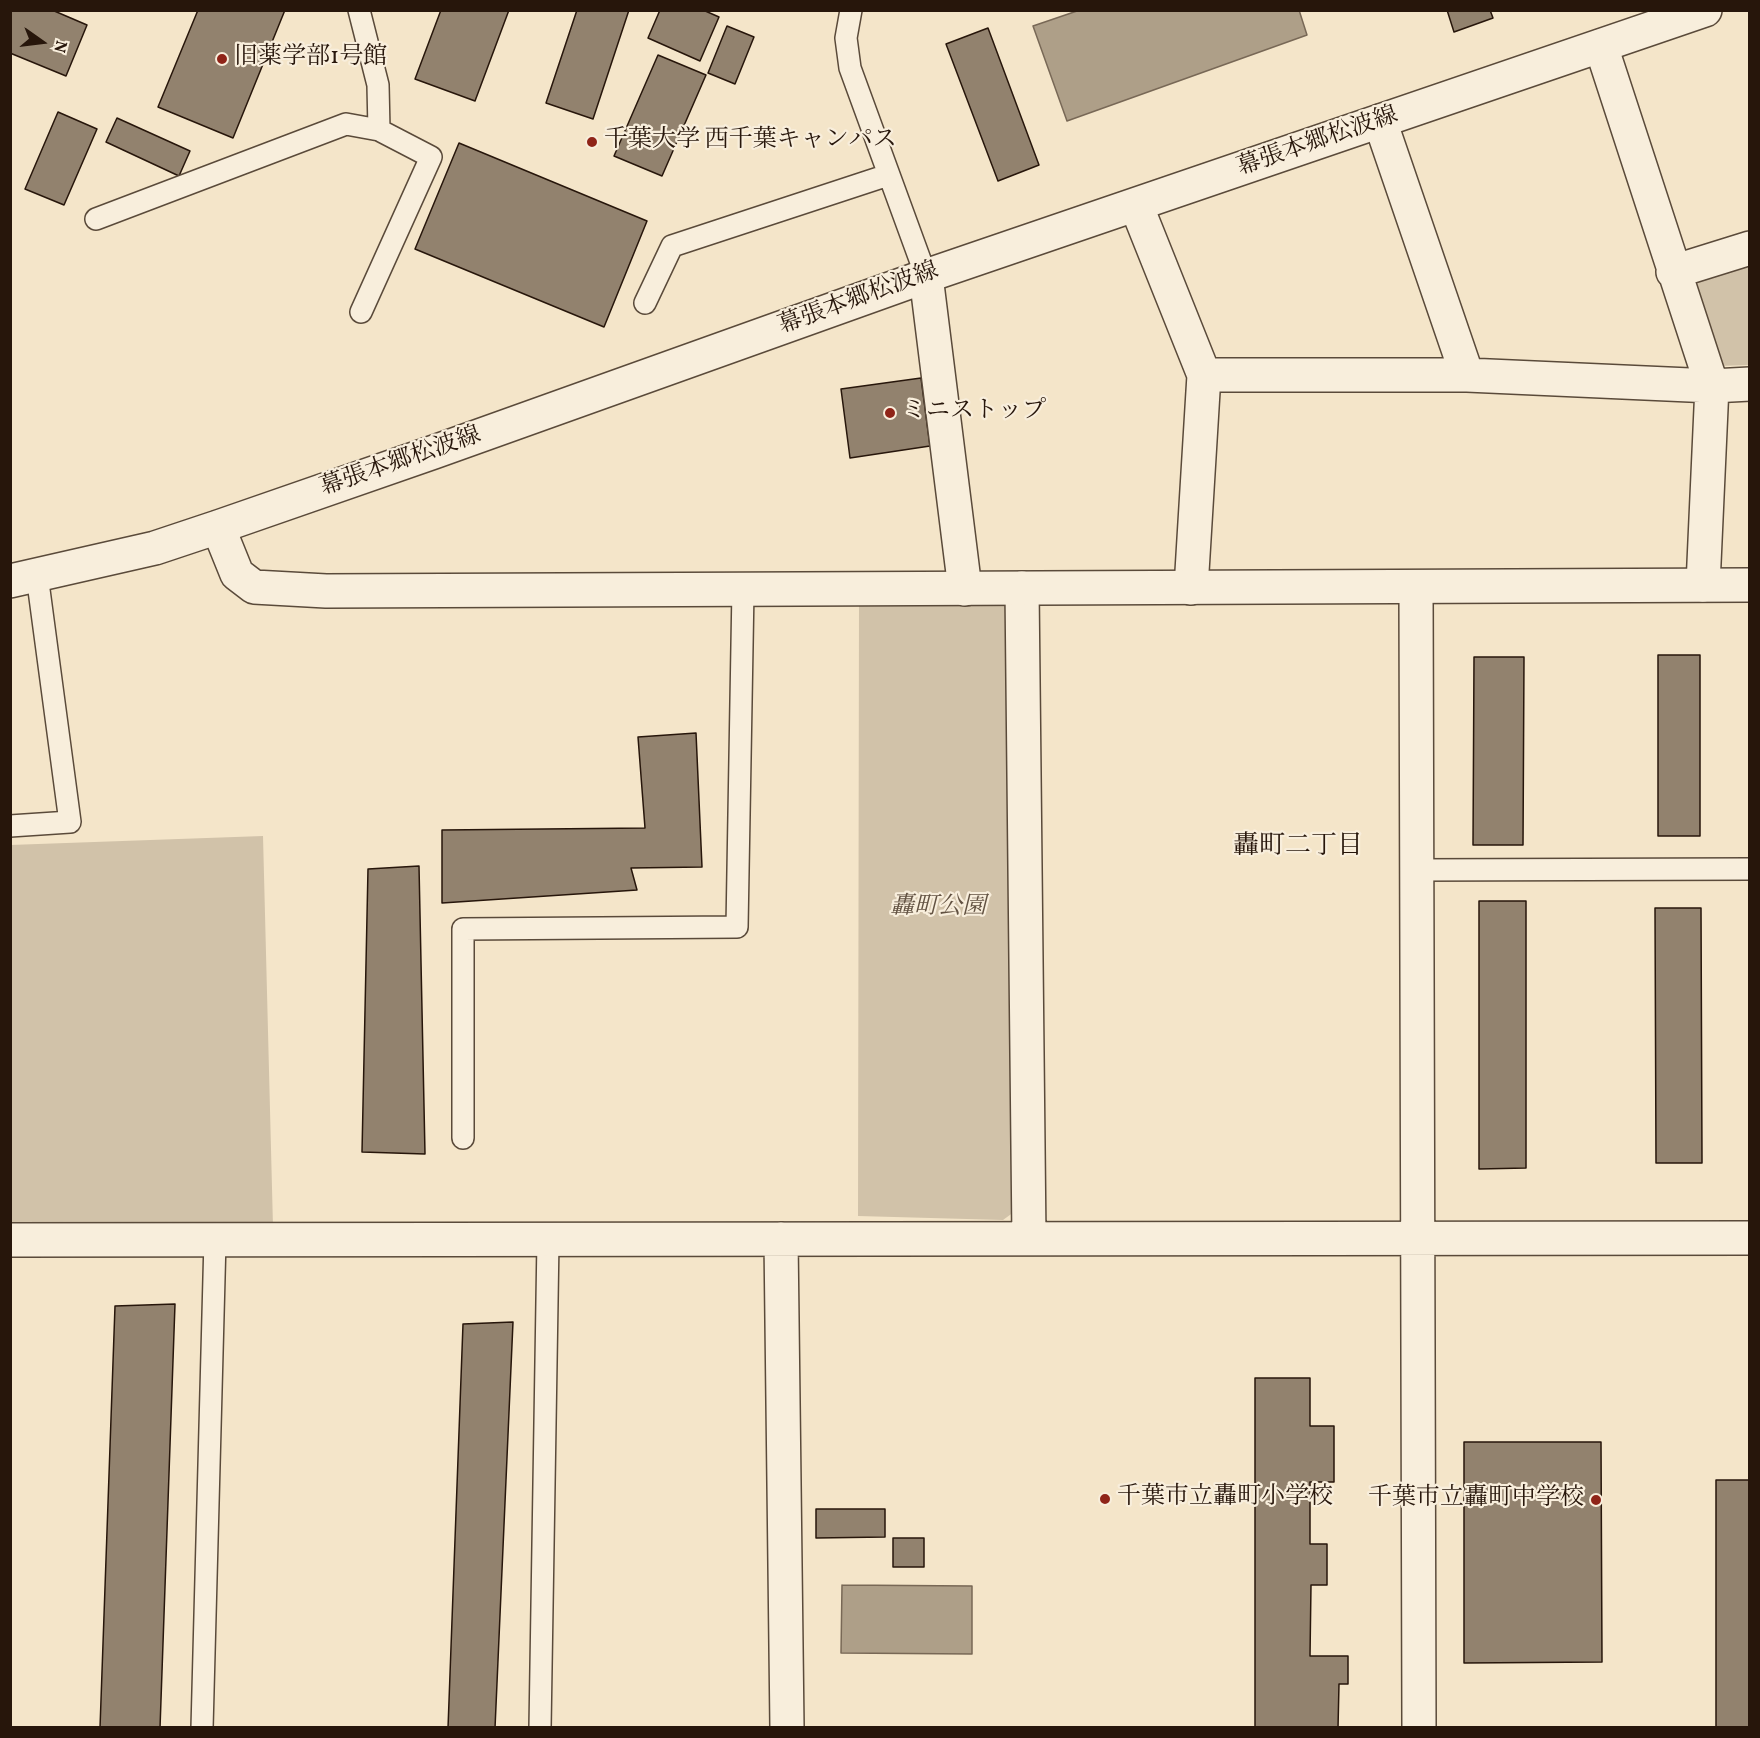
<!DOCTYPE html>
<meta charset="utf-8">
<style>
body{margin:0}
#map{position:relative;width:1760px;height:1738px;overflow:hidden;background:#f4e5c9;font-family:Vollkorn,serif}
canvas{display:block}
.frame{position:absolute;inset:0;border:12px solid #27160b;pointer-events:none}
.north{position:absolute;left:12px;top:12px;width:60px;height:60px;-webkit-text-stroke:4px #f8eedc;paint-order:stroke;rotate:104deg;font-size:16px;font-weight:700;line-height:24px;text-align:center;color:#27160b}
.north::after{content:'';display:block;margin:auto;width:21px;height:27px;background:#27160b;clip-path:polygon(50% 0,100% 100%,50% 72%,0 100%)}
</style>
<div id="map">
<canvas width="1760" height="1738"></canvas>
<div class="frame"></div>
<div class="north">N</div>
</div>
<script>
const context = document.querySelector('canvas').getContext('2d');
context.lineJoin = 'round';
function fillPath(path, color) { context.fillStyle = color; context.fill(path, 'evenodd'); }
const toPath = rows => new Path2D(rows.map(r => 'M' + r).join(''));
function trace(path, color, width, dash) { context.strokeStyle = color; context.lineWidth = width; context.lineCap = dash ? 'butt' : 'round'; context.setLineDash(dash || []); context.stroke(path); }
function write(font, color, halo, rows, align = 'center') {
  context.font = font + ' Vollkorn,"Noto Serif JP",serif'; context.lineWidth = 4.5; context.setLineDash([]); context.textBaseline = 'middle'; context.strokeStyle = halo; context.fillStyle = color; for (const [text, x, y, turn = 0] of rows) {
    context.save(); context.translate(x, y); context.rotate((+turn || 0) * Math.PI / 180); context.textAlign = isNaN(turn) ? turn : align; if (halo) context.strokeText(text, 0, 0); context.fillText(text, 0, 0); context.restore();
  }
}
const green = toPath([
 [1749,259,1749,365,1718,366,1687,281],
 [1006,601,1018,1209,1003,1220,858,1216,859,604],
 [263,836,273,1227,11,1224,10,845]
]);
const water = toPath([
 [1299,10,1307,35,1067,121,1033,26,1077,11,1299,10],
 [842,1585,972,1586,972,1654,841,1653,842,1585]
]);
const building = toPath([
 [10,10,52,10,87,25,66,76,10,53,10,10],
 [198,10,285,10,233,138,158,107,198,10],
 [441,10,509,10,475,101,415,79,441,10],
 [577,10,629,10,593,119,546,103,577,10],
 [660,10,703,10,719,17,700,61,648,38,660,10],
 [1447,10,1490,10,1493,18,1454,32,1447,10],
 [727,26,754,37,735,84,708,73,727,26],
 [988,28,1039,165,998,181,946,44,988,28],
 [658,55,706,75,662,176,614,156,658,55],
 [58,112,97,129,64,205,25,189,58,112],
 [117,118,190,151,179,176,106,142,117,118],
 [459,143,647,221,604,327,415,249,459,143],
 [921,378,930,446,850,458,841,389,921,378],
 [1658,655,1700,655,1700,836,1658,836,1658,655],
 [1474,657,1524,657,1523,845,1473,845,1474,657],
 [696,733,702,867,631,868,637,890,442,903,442,830,645,828,638,737,696,733],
 [419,866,425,1154,362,1152,368,869,419,866],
 [1479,901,1526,901,1526,1168,1479,1169,1479,901],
 [1655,908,1701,908,1702,1163,1656,1163,1655,908],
 [175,1304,160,1728,100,1728,115,1306,175,1304],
 [513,1322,495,1728,448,1728,463,1324,513,1322],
 [1255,1378,1310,1378,1310,1426,1334,1426,1334,1482,1310,1482,1310,1544,1327,1544,1327,1585,1311,1585,1310,1656,1348,1656,1348,1684,1339,1684,1338,1728,1255,1728,1255,1378],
 [1464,1442,1601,1442,1602,1662,1464,1663,1464,1442],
 [1716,1480,1750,1480,1750,1728,1716,1728,1716,1480],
 [816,1509,885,1509,885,1537,816,1538,816,1509],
 [893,1538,924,1538,924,1567,893,1567,893,1538]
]);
const service = toPath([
 [359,10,378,85,379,130],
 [851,10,846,38,850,68,926,276],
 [96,219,346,124,379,130,431,157,361,312],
 [645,303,672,246,888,175],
 [10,826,70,822,37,575],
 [1416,870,1750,869],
 [463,1138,463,929,737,927,743,589],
 [202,1728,215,1240],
 [540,1728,548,1240]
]);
const minor = toPath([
 [1601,46,1712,386,1703,585],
 [1380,121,1467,375],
 [1136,205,1204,375,1191,588],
 [1673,272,1750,248],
 [926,276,965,589],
 [1204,375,1467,375,1712,386,1750,384],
 [1416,587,1419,1728],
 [1022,588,1029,1239],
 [781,1239,787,1728],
 [10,1240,1750,1238]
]);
const tertiary = toPath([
 [218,527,237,574,254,587,326,591,1750,585],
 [10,581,155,548,218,527,434,452,926,276,1705,10]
]);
const markers = [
 [222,59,6,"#8f2418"],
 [592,142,6,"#8f2418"],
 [890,413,6,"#8f2418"],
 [1105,1499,6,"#8f2418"],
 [1596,1500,6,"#8f2418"]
];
const poiNames = [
 ["旧薬学部1号館",234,59],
 ["千葉大学 西千葉キャンパス",604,142],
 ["ミニストップ",902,413],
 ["千葉市立轟町小学校",1117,1499],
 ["千葉市立轟町中学校",1584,1500,"right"]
];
const streetNames = [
 ["幕張本郷松波線",1318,143,-19],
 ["幕張本郷松波線",859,300,-20],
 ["幕張本郷松波線",401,463,-19]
];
const parkNames = [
 ["轟町公園",938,909]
];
const neighbourhoodNames = [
 ["轟町二丁目",1298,848]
];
fillPath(green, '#d1c2a9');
fillPath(water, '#ae9f88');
trace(water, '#786856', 1.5);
fillPath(building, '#92826e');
trace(building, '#27160b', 1.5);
trace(service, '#5a4a3a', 24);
trace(minor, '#5a4a3a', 36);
trace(tertiary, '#5a4a3a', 36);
trace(service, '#f8eedc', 21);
trace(minor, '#f8eedc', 33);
trace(tertiary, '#f8eedc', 33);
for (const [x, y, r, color] of markers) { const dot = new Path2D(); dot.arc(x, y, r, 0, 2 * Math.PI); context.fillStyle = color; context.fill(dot); trace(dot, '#f8eedc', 2); }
write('24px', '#27160b', '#f8eedc', poiNames, 'left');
write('24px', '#27160b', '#f8eedc', streetNames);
write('italic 24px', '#625242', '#f8eedc', parkNames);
write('26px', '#27160b', '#f8eedc', neighbourhoodNames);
</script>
